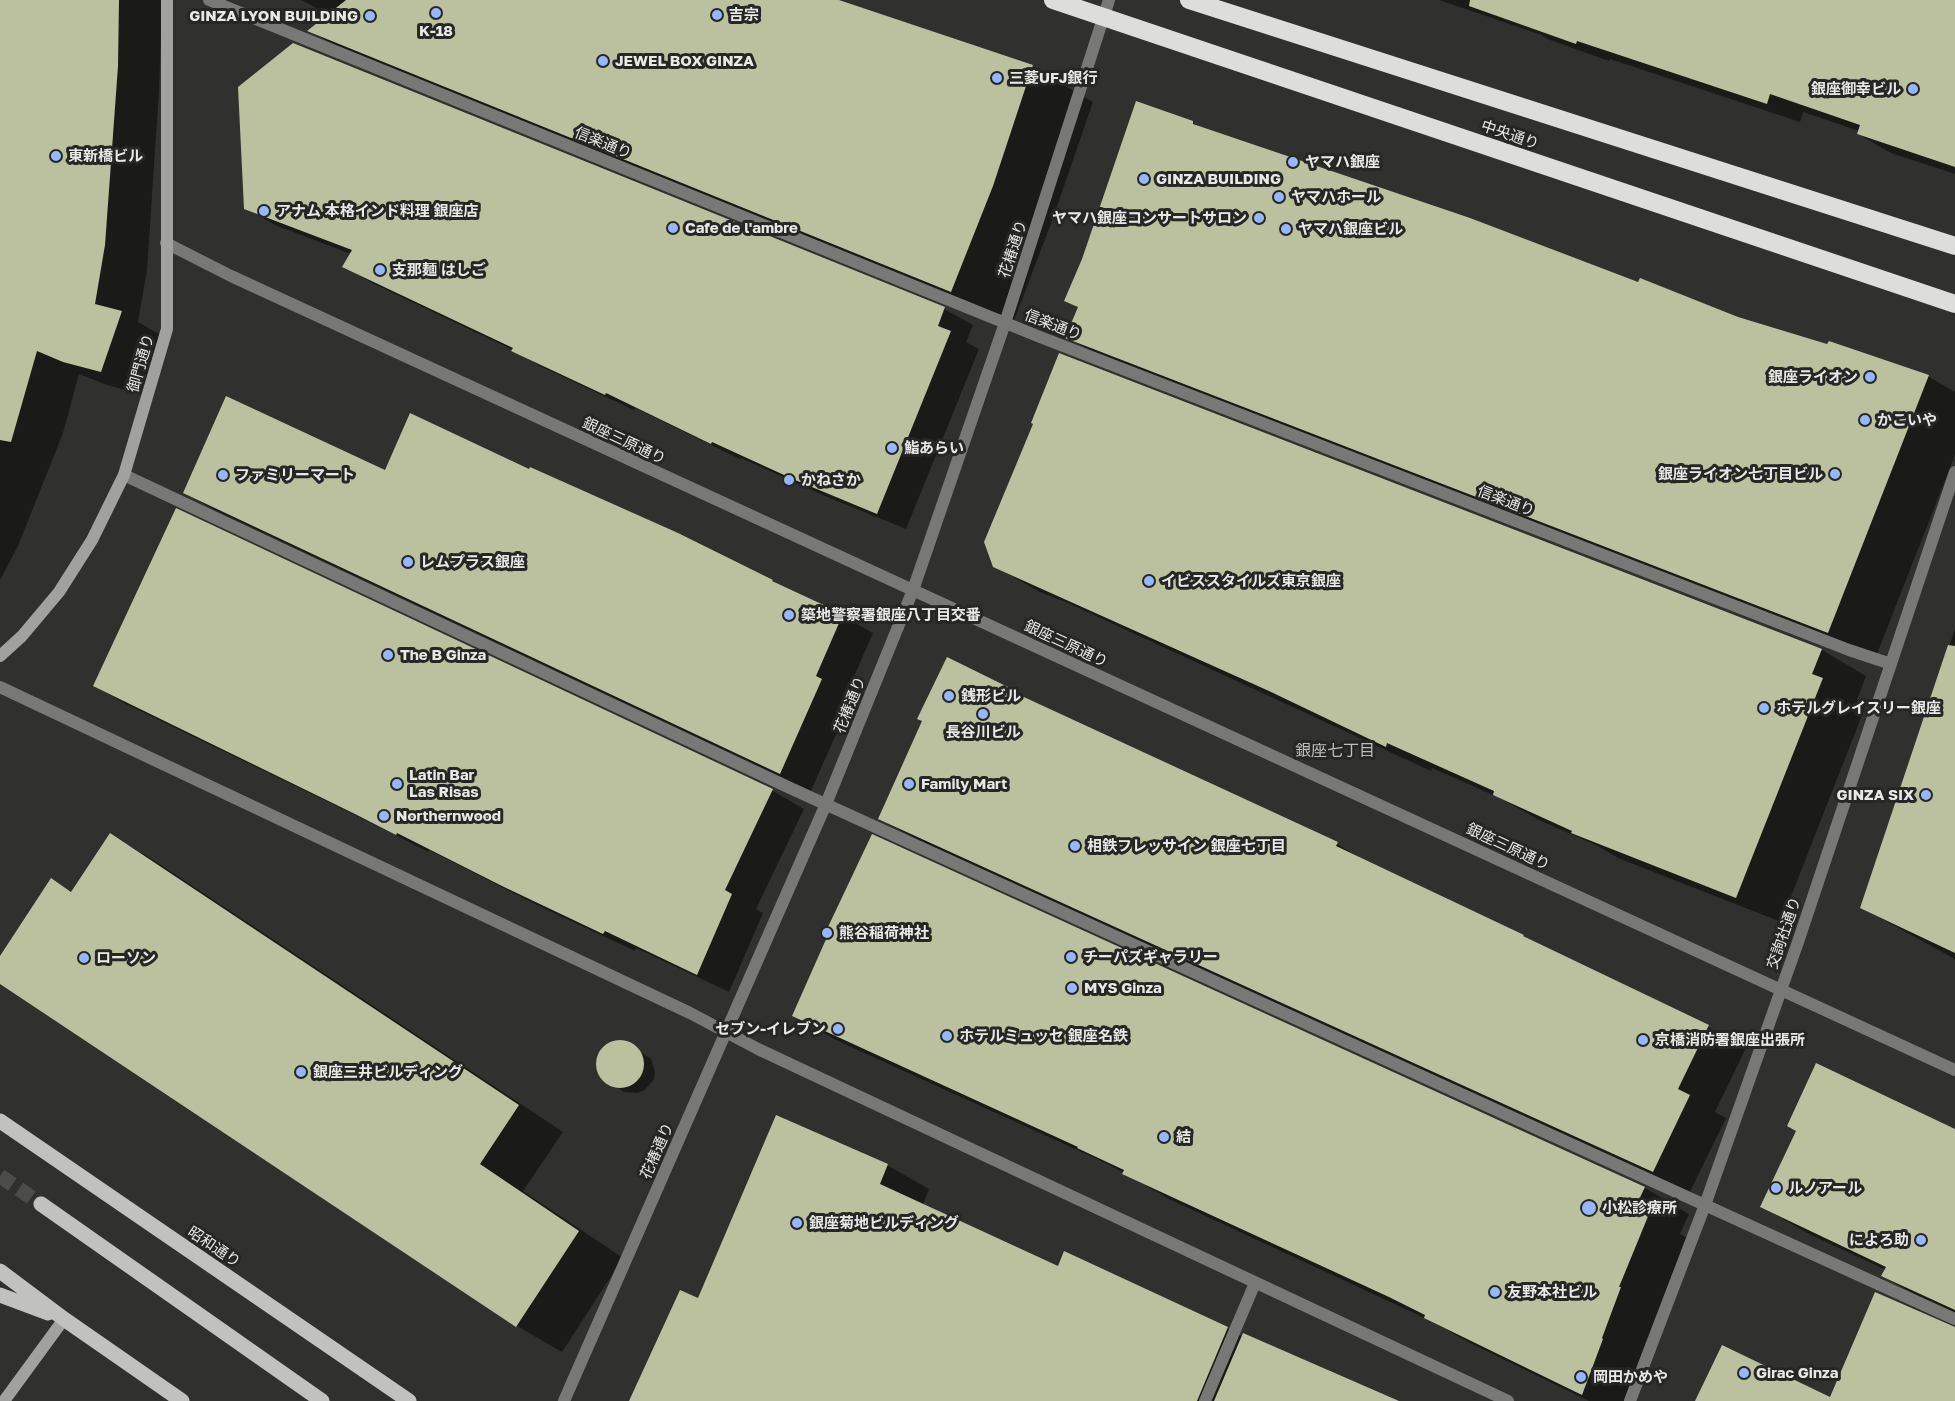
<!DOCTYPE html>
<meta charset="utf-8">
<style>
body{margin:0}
canvas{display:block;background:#30302e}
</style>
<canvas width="1955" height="1401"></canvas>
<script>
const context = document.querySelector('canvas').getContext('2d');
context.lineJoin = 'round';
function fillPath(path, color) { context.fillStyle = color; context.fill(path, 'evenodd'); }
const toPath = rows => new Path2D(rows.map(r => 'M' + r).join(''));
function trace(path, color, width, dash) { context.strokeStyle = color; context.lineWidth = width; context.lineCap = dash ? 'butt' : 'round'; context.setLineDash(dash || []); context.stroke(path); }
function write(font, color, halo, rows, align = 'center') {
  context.font = font + ' "Golos Text","Noto Sans JP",sans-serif'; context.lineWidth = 6; context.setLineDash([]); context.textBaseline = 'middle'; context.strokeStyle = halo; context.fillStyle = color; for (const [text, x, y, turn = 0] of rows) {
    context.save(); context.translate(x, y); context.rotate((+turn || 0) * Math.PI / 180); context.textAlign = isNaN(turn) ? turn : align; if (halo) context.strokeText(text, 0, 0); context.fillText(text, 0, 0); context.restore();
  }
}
const shadow = toPath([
 [0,0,162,0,159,91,147,270,138,322,164,337,143,395,107,385,79,374,63,433,18,546,0,580],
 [301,0,833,0,1032,67,1093,102,1052,221,1012,326,370,65,310,31,330,15],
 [1439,0,1955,0,1955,174,1891,153,1858,134,1859,131,1803,112,1800,122,1610,59,1609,61,1550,40,1539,34],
 [1193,123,1204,129,1737,318,1828,346,1830,342,1929,377,1955,392,1955,455,1875,659,1114,364,1067,337,1079,308,1066,300],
 [246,208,944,309,973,325,966,342,979,349,906,529,825,496,741,458,740,459,635,408,634,410,542,367,513,350,372,283,344,266,351,254,275,225],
 [1060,355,1822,650,1866,676,1857,700,1866,705,1781,922,1618,858,1598,846,1539,820,1502,799,1432,768,1431,771,1068,603,1040,592,994,566,1035,424],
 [385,472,772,581,791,592,843,616,873,633,846,695,852,698,811,791,215,510,185,493],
 [177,510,773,791,804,809,756,909,763,913,729,992,636,948,635,951,537,905,429,850,428,852,388,831,126,704,95,686],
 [1955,629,1955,959,1862,908],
 [1013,691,1033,703,1337,844,1374,866,1524,936,1545,948,1708,1027,1746,1048,1715,1112,1726,1118,1690,1192,918,840,880,819],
 [111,835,155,861,563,1132,523,1191,623,1258,562,1352,517,1326,0,982,0,959,52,880,72,892],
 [872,836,1645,1188,1689,1214,1680,1234,1693,1241,1633,1401,1589,1401,1470,1343,1429,1320,1169,1199,1108,1164,838,1041,793,1016],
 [619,1042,627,1043,651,1059,655,1072,654,1079,645,1090,638,1093,624,1092,600,1075,598,1060,605,1047],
 [1955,1133,1955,1314,1930,1303,1883,1276,1886,1270,1809,1234,1762,1207],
 [887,1165,929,1189,923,1205,1058,1268,1227,1328,1243,1337,1394,1401,631,1401,698,1300]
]);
const building = toPath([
 [0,0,119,0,118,66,105,245,95,304,122,311,101,372,63,362,37,351,11,442,0,440],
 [346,0,839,0,1033,65,993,186,951,292,307,31],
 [1470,0,1955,0,1955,167,1857,134,1860,125,1770,94,1767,104,1577,41,1576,44,1469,6],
 [293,43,945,307,938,326,951,331,877,514,795,480,712,442,711,444,606,393,605,395,511,351,513,348,342,267,352,250,244,209,238,87],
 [1136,101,1193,121,1193,124,1470,218,1638,282,1640,278,1738,317,1827,344,1829,341,1929,375,1828,633,1065,338,1078,307,1064,301,1082,259],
 [1059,353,1822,649,1812,674,1823,678,1736,898,1571,833,1572,831,1493,795,1494,791,1387,743,1386,747,1269,691,993,567,984,542,1033,424,1031,423],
 [226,396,385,470,410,413,529,469,530,467,678,533,773,580,772,581,843,614,816,676,822,679,780,774,183,493],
 [176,508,773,789,725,890,732,894,697,975,605,931,603,934,504,887,397,833,396,835,355,814,93,686],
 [1948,645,1955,646,1955,953,1860,908],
 [947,657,1014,690,1013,692,1338,842,1336,846,1524,935,1523,936,1709,1025,1678,1089,1690,1095,1653,1172,878,819,922,721,917,719],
 [110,833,519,1105,480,1164,579,1231,516,1327,0,984,0,956,51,878,71,892],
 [872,834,1645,1187,1635,1208,1649,1214,1619,1287,1621,1287,1602,1338,1603,1339,1582,1395,1424,1318,1425,1315,1389,1297,1122,1174,1124,1170,1077,1148,1078,1147,792,1016,831,928,828,927],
 '596 1064a24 24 0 1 1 48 0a24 24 0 1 1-48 0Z',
 [1816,1063,1955,1129,1955,1310,1881,1276,1886,1267,1760,1207,1796,1131,1787,1126],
 [776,1115,888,1164,880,1184,1058,1266,1064,1251,1228,1327,1197,1401,629,1401,680,1290,698,1298],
 [1875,1292,1955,1327,1955,1401,1695,1401,1722,1345,1830,1397],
 [1243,1333,1399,1401,1214,1401]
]);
const primaryTunnel = toPath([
 [0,1176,41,1204]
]);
const street = toPath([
 [209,0,1040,337,1849,650,1891,664],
 [166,243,231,276,1955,1070],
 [124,475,790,788,1955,1319],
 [0,687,690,1013,758,1049,1508,1401],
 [564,1401,826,804,913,590,1005,323,1109,0],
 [1205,1401,1255,1283],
 [1630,1401,1705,1205,1798,942,1955,472]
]);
const secondary = toPath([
 [0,656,22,636,59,592,92,540,124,475,167,329,167,0],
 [4,1401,64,1319]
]);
const primary = toPath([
 [0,1121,409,1401],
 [41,1204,322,1401],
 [0,1271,64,1319,182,1401],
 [0,1295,48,1313]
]);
const highway = toPath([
 [1053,0,1955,304],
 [1189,0,1955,246]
]);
const markers = [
 [436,13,6,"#96b6fd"],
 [717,15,6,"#96b6fd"],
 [370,16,6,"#96b6fd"],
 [603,61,6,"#96b6fd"],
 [997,78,6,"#96b6fd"],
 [1913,89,6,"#96b6fd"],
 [56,156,6,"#96b6fd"],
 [1293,162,6,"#96b6fd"],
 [1144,179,6,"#96b6fd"],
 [1279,197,6,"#96b6fd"],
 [264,211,6,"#96b6fd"],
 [1259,218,6,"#96b6fd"],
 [673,228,6,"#96b6fd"],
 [1286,229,6,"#96b6fd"],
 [380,270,6,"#96b6fd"],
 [1870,377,6,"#96b6fd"],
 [1865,420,6,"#96b6fd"],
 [892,448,6,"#96b6fd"],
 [1835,474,6,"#96b6fd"],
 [223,475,6,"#96b6fd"],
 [789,480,6,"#96b6fd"],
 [408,562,6,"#96b6fd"],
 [1149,581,6,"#96b6fd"],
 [789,615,6,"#96b6fd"],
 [388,655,6,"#96b6fd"],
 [949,696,6,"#96b6fd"],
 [1764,708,6,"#96b6fd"],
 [983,714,6,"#96b6fd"],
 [397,784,6,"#96b6fd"],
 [909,784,6,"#96b6fd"],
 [1926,795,6,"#96b6fd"],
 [384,816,6,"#96b6fd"],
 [1075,846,6,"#96b6fd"],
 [827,933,6,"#96b6fd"],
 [1071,957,6,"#96b6fd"],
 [84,958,6,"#96b6fd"],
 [1072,988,6,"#96b6fd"],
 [838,1029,6,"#96b6fd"],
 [947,1036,6,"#96b6fd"],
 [1643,1040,6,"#96b6fd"],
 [301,1072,6,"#96b6fd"],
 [1164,1137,6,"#96b6fd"],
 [1776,1188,6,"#96b6fd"],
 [1589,1208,8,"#96b6fd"],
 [797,1223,6,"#96b6fd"],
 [1921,1240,6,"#96b6fd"],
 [1495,1292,6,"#96b6fd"],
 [1744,1373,6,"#96b6fd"],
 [1581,1377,6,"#96b6fd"]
];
const poiNames = [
 ["吉宗",729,15],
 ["GINZA LYON BUILDING",358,16,"right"],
 ["K-18",436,31,"center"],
 ["JEWEL BOX GINZA",615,61],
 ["三菱UFJ銀行",1009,78],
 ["銀座御幸ビル",1901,89,"right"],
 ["東新橋ビル",68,156],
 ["ヤマハ銀座",1305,162],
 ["GINZA BUILDING",1156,179],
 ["ヤマハホール",1291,197],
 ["アナム 本格インド料理 銀座店",276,211],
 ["ヤマハ銀座コンサートサロン",1247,218,"right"],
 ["Cafe de l'ambre",685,228],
 ["ヤマハ銀座ビル",1298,229],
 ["支那麺 はしご",392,270],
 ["銀座ライオン",1858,377,"right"],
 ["かこいや",1877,420],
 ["鮨あらい",904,448],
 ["銀座ライオン七丁目ビル",1823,474,"right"],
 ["ファミリーマート",235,475],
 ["かねさか",801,480],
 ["レムプラス銀座",420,562],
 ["イビススタイルズ東京銀座",1161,581],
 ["築地警察署銀座八丁目交番",801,615],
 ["The B Ginza",400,655],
 ["銭形ビル",961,696],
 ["ホテルグレイスリー銀座",1776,708],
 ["長谷川ビル",983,732,"center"],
 ["Latin Bar",409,775],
 ["Las Risas",409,792],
 ["Family Mart",921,784],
 ["GINZA SIX",1914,795,"right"],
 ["Northernwood",396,816],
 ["相鉄フレッサイン 銀座七丁目",1087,846],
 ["熊谷稲荷神社",839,933],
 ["チーパズギャラリー",1083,957],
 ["ローソン",96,958],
 ["MYS Ginza",1084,988],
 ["セブン-イレブン",826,1029,"right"],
 ["ホテルミュッセ 銀座名鉄",959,1036],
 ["京橋消防署銀座出張所",1655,1040],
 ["銀座三井ビルディング",313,1072],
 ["結",1176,1137],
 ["ルノアール",1788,1188],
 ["小松診療所",1602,1208],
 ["銀座菊地ビルディング",809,1223],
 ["によろ助",1909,1240,"right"],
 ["友野本社ビル",1507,1292],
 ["Girac Ginza",1756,1373],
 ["岡田かめや",1593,1377]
];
const streetNames = [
 ["中央通り",1510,135,19],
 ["信楽通り",603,143,22],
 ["花椿通り",1013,249,-72],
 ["信楽通り",1053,325,21],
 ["御門通り",141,363,-74],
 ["銀座三原通り",624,441,25],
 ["信楽通り",1506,501,21],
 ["銀座三原通り",1066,644,25],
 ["花椿通り",850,705,-68],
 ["銀座三原通り",1508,847,25],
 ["交詢社通り",1784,933,-71],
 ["花椿通り",657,1151,-66],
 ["昭和通り",214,1247,34]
];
const neighbourhoodNames = [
 ["銀座七丁目",1335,751]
];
fillPath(shadow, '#0007');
fillPath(building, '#bbc19f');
trace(primaryTunnel, '#4c4c4a', 15, [15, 8]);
trace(street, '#787977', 12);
trace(secondary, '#a1a2a0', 12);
trace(primary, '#c1c1bf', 15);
trace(highway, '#dddedb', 18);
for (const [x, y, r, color] of markers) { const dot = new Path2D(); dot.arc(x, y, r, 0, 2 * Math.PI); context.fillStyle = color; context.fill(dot); trace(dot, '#262624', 2); }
write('bold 15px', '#e8e8e7', '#262624', poiNames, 'left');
write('15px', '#e8e8e7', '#262624', streetNames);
write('16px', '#bdbebb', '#262624', neighbourhoodNames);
</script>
